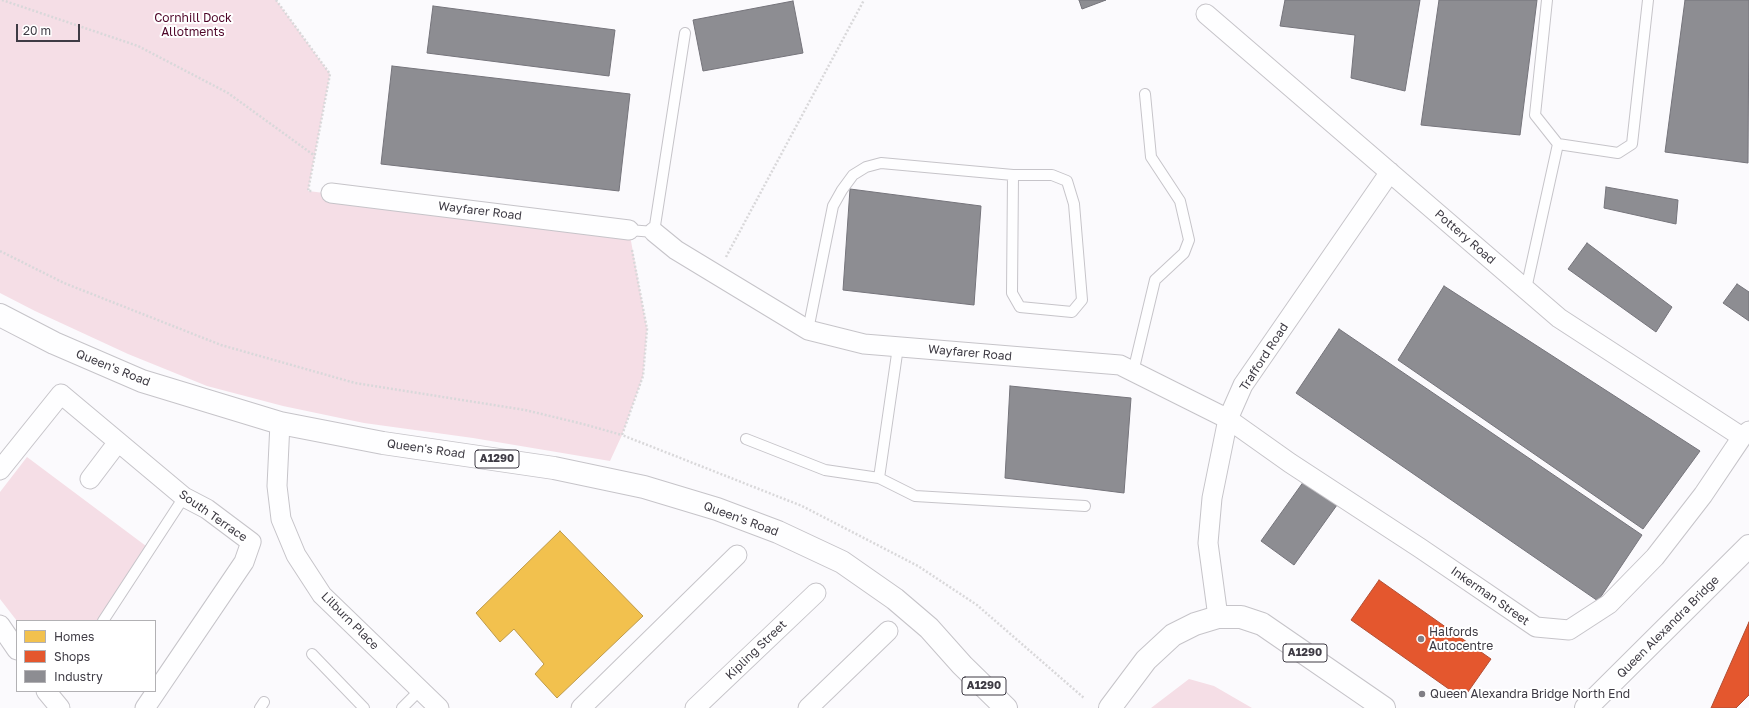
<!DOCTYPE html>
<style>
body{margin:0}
#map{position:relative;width:1749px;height:708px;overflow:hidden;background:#fbfafd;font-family:"Golos Text",sans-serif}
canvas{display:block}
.legend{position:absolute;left:16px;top:620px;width:140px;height:72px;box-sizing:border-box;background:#fff;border:1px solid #b2b1b4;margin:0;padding:5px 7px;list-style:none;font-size:12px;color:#3e3b44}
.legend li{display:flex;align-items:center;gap:8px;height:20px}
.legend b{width:20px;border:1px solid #b2b1b4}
.scale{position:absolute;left:16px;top:24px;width:64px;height:18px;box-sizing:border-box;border:2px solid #3e3b44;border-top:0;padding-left:5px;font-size:12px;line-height:14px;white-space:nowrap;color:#3e3b44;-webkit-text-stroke:3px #fff;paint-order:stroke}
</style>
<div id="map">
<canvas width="1749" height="708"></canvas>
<ul class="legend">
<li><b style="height:11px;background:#f2c14e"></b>Homes</li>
<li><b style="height:11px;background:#e4572e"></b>Shops</li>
<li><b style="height:11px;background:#8d8d92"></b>Industry</li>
</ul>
<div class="scale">20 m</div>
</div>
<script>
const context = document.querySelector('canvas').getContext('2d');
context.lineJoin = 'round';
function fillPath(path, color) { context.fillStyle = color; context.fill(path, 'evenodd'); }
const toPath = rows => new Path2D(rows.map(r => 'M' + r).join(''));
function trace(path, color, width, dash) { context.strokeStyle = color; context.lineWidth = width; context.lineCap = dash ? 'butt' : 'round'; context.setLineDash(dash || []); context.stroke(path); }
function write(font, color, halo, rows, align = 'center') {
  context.font = font + ' "Golos Text",sans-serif'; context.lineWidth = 4; context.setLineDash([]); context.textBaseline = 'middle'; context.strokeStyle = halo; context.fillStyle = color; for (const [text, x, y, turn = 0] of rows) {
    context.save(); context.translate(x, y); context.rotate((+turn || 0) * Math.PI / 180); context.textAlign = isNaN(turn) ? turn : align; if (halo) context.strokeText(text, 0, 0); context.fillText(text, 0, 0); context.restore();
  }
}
const green = toPath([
 [0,0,276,0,330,74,308,191,629,230,647,329,643,376,622,435,610,461,473,438,364,423,283,406,207,386,128,354,35,311,0,293],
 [27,457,146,546,97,621,17,621,0,599,0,492],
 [1189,679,1214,686,1252,708,1151,708]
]);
const homes = toPath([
 [560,531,643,616,557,698,535,674,544,664,514,629,500,642,476,613,560,531]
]);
const shops = toPath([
 [1379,580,1491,659,1463,699,1351,620,1379,580],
 [1749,622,1749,695,1736,708,1711,708,1749,622]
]);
const industry = toPath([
 [1079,0,1106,0,1082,9,1079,0],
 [1285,0,1420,0,1405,91,1351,78,1355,35,1280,26,1285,0],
 [1439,0,1537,0,1520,135,1421,125,1439,0],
 [1685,0,1749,0,1748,163,1665,152,1685,0],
 [793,1,803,53,703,71,693,20,793,1],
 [433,6,615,30,609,76,427,53,433,6],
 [392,66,630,94,619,191,381,164,392,66],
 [1606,187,1678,200,1676,224,1604,208,1606,187],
 [850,189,981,206,974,305,843,290,850,189],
 [1587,243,1672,307,1656,332,1568,269,1587,243],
 [1737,284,1749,292,1749,321,1723,303,1737,284],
 [1444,286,1700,451,1643,529,1398,360,1444,286],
 [1339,329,1642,535,1598,601,1296,393,1339,329],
 [1010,386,1131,398,1124,493,1005,478,1010,386],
 [1304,481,1337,505,1294,565,1261,541,1304,481]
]);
const path = toPath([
 [2,0,138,46,228,93,315,156],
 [276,0,330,74,308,191,312,191],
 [632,250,647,329,643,376,622,435,802,506,918,566,977,605,1084,698],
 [0,251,64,283,221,345,355,383,525,410,583,424,622,435],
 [726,257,864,0]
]);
const lane = toPath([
 [1547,0,1535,115,1558,144,1618,153,1632,144,1648,0],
 [629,230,654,232,685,33],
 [1526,289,1558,144],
 [808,330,833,206,842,190,853,175,866,167,881,163,1013,175,1052,175,1067,181,1074,204,1082,300,1072,312,1020,307,1012,293,1013,175],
 [1133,372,1155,280,1184,253,1189,240,1180,201,1151,157,1145,94],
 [746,439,825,470,879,478,898,347],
 [879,478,915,496,1085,506],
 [103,621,184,497],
 [312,654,364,708],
 [260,708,264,702],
 [402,708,420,690]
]);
const street = toPath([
 [1206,14,1559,318,1742,437],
 [331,193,629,230],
 [654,232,676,250,808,330,864,344,1120,365,1228,419,1290,463,1420,548,1536,627,1569,630,1609,604,1655,557,1703,495,1742,437,1749,431],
 [280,423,277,486,281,519,296,555,322,595,439,708],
 [0,470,61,394,184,497,207,509,251,542,244,562,145,708],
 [90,479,118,442],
 [1218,617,1208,543,1212,498,1228,419,1243,385,1390,172],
 [0,625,17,650],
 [46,691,60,708],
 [581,708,737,555],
 [695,708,816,593],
 [808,708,888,631]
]);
const secondary = toPath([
 [1586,708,1749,546]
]);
const primary = toPath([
 [0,315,54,343,142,381,280,423,383,443,554,468,644,487,717,509,778,532,842,562,895,599,929,628,962,665,1006,708],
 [1110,708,1146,660,1173,635,1195,624,1218,617,1241,617,1262,624,1384,708]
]);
const markers = [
 [1421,639,4,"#807e85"],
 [1422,694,4,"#807e85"]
];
const shields = [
 [497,459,44],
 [1305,653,44],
 [984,686,44]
];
const shieldNames = [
 ["A1290",497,459],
 ["A1290",1305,653],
 ["A1290",984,686]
];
const parkNames = [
 ["Cornhill Dock",193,18],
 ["Allotments",193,32]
];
const streetNames = [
 ["Wayfarer Road",480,211,7],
 ["Pottery Road",1465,237,41],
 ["Wayfarer Road",970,353,5],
 ["Trafford Road",1264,357,-57],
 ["Queen's Road",113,368,22],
 ["Queen's Road",426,449,8],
 ["South Terrace",213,516,35],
 ["Queen's Road",741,519,20],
 ["Inkerman Street",1490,596,35],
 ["Lilburn Place",350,621,45],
 ["Queen Alexandra Bridge",1668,627,-45],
 ["Kipling Street",756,650,-44]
];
const poiNames = [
 ["Halfords",1429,632],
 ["Autocentre",1429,646],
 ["Queen Alexandra Bridge North End",1430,694]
];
fillPath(green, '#f5dee6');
fillPath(homes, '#f2c14e');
trace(homes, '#bc994b', 1);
fillPath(shops, '#e4572e');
trace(shops, '#b24f35', 1);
fillPath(industry, '#8d8d92');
trace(industry, '#75747b', 1);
trace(lane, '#c6c4c9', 12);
trace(street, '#c6c4c9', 21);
trace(secondary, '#c6c4c9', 24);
trace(primary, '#c6c4c9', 24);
trace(path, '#d9d8da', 2.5, [2, 2]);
trace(lane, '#fefeff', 10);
trace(street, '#fefeff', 19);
trace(secondary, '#fefeff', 22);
trace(primary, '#fefeff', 22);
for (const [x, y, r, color] of markers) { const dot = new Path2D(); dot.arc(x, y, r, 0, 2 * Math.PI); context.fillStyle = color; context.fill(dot); trace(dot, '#fff', 1.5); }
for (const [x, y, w] of shields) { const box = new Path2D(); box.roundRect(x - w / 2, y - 9, w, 18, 3); context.fillStyle = '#fff'; context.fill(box); trace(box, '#3e3b44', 1); }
write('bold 11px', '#3e3b44', null, shieldNames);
write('12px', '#4f0629', '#fff', parkNames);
write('12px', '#3e3b44', '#fff', streetNames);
write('12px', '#3e3b44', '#fff', poiNames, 'left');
</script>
